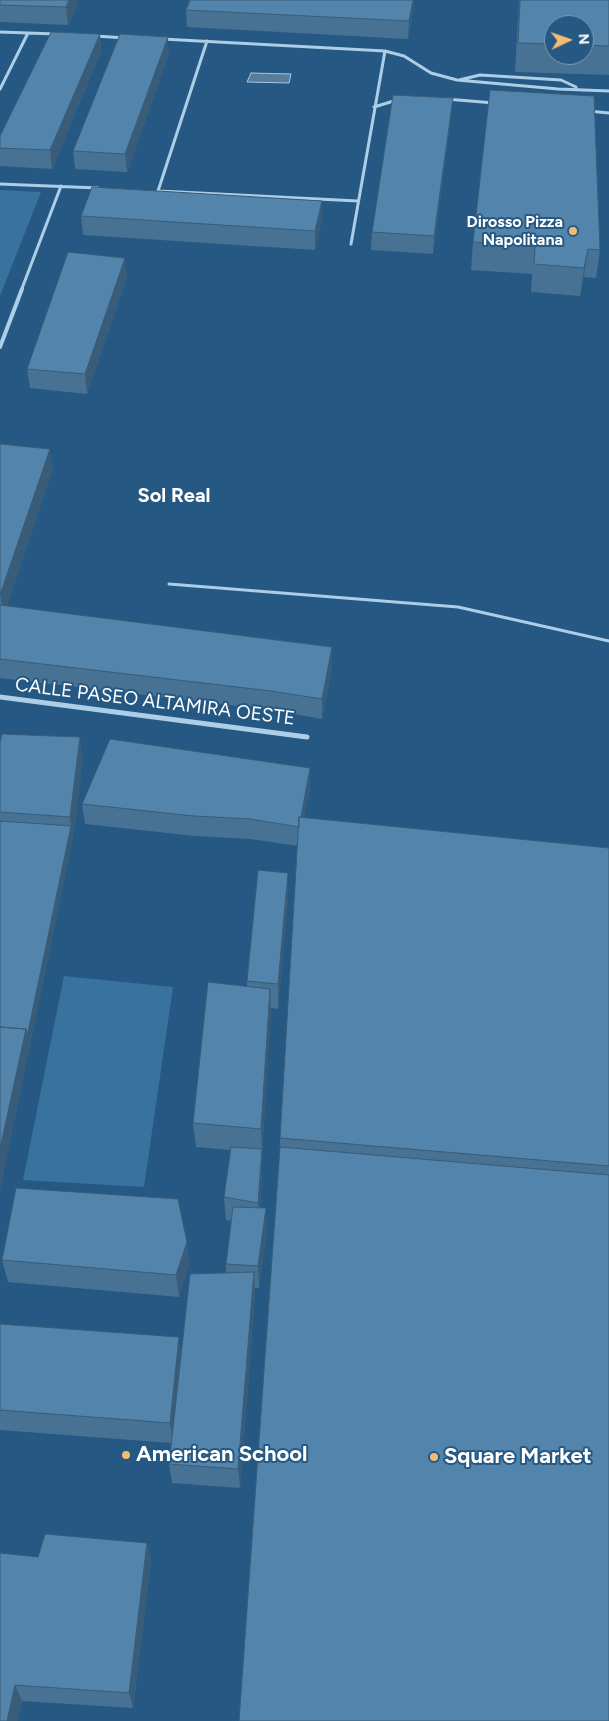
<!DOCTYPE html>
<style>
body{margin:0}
#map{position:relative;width:609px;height:1721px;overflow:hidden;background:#255882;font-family:Figtree,sans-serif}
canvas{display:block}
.north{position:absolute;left:544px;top:15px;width:50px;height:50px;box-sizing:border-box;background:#255882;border:1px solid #7c9bb4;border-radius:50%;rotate:87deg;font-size:14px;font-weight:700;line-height:20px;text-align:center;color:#fff}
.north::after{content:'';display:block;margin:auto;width:18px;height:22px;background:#f0bd72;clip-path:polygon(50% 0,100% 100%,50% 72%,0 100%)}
</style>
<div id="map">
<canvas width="609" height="1721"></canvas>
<div class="north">N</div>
</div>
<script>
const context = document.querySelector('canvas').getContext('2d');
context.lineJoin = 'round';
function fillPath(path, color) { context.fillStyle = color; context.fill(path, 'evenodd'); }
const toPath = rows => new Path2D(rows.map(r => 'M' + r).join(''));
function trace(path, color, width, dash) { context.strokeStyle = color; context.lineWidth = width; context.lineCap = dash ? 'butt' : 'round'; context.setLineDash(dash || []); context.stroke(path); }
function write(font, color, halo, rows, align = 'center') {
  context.font = font + ' Figtree,sans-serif'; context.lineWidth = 4; context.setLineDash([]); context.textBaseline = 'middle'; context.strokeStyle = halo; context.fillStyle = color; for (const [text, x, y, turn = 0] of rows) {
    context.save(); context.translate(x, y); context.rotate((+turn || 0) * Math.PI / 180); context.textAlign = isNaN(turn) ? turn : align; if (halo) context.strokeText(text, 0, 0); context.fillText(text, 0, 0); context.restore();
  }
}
const green = toPath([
 [0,190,41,192,0,296],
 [64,976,173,987,144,1187,23,1180]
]);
const water = toPath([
 [251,73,291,74,289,83,247,82,251,73]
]);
const service = toPath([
 [169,584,458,607,609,641]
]);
const minorFar2 = toPath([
 [0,32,56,34],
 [95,36,126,38],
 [162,39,385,51,404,56,431,73,457,80,558,89,609,91],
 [459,80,480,75,561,80,576,87],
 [0,89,28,33],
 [446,99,494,103],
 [374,107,397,100],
 [588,111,609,113],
 [0,184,98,188],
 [158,191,207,41],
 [159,191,358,201],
 [351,244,385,51],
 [21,291,61,186]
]);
const minorFar1 = toPath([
 [0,347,22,289]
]);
const minor = toPath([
 [0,697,307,737]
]);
const wall = toPath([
 [0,0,78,0,78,3,68,25,0,22],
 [190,0,414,0,413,11,408,39,187,27,186,10],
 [519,0,609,0,609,75,515,72],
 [554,25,584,25,584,55,554,55],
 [100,34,101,52,52,169,0,166,0,136],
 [169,54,127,172,75,169,73,151],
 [451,116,433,254,371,250,372,232],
 [81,216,322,219,315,250,83,235],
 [473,242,600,250,596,278,584,277,580,296,531,292,532,274,471,270],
 [127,277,87,394,30,388,27,369],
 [0,444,53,468,7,606,332,647,332,667,322,719,272,710,0,678],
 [0,742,83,757,73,837,0,1189],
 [310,768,310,788,304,818,609,848,609,1721,280,1147,280,1138,298,846,250,839,195,836,85,824,82,804],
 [288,898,278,1009,271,1008,262,1152,262,1173,260,1208,267,1231,259,1288,255,1288,255,1294,240,1488,172,1483,169,1464,171,1443,0,1430,0,1324,181,1352,226,1273,226,1264,231,1221,226,1220,224,1197,231,1150,196,1147,193,1123,247,987,247,981],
 [187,1242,189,1264,179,1297,8,1282,2,1260],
 [147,1543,151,1561,133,1708,22,1701,17,1721,0,1721,38,1557]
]);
const shadedWall = toPath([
 [69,0,78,0,78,3,68,25,66,7],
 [413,0,414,0,413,11,408,39,409,21],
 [100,34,101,52,52,169,50,150],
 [168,37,169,54,127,172,125,154],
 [453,98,451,116,433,254,434,236],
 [322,201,322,219,315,250,315,231],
 [588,249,584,277,580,296,584,268],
 [125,258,127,277,87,394,85,374],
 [50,449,53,468,4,615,0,595],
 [332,647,332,667,322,719,322,699],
 [80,737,83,757,73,837,0,1189,0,1149,26,1029,71,826,70,817],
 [310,768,310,788,299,846,299,827],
 [288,873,288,898,278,1009,278,984],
 [270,989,271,1014,262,1152,262,1173,259,1225,258,1203,262,1150,261,1129],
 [266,1208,267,1231,259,1288,258,1266],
 [187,1242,189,1264,179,1297,176,1275],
 [254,1272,255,1294,240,1488,238,1469],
 [179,1337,182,1358,173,1443,170,1423],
 [147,1543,151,1561,133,1708,129,1693],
 [15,1685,22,1701,17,1721,7,1721]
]);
const building = toPath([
 [0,0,69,0,66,7,0,5,0,0],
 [190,0,413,0,409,21,186,10,190,0],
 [520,0,609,0,609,46,584,45,584,25,554,25,554,44,518,43,520,0],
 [51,32,100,34,50,150,0,148,0,136,51,32],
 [120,34,168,37,125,154,73,151,120,34],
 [490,90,594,96,600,250,588,249,584,268,534,264,535,246,473,242,490,90],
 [393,95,453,98,434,236,372,232,393,95],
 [92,187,322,201,315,231,81,216,92,187],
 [68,252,125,258,85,374,27,369,68,252],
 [0,444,50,449,0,595,0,444],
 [0,605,332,647,322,699,271,691,0,659,0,605],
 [2,734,80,737,70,817,0,812,0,742,2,734],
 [110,739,310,768,301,817,299,817,299,827,250,819,194,816,82,804,110,739],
 [299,817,609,848,609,1166,280,1138,299,817],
 [0,821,71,826,27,1037,26,1029,0,1027,0,821],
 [258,870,288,873,278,984,247,981,258,870],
 [208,982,270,989,261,1129,193,1123,208,982],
 [0,1027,26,1029,0,1149,0,1027],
 [231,1147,262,1149,258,1203,224,1197,231,1147],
 [280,1147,609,1175,609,1721,239,1721,280,1147],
 [16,1188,178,1199,187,1242,176,1275,2,1260,16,1188],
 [233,1207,266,1208,258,1266,226,1264,233,1207],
 [254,1272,238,1469,169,1464,190,1274,254,1272],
 [0,1324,179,1337,170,1423,0,1410,0,1324],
 [45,1534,147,1543,129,1693,15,1685,7,1721,0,1721,0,1553,38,1557,45,1534]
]);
const markers = [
 [573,231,5,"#f0bd72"],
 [126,1455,5,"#f0bd72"],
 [434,1457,5,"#f0bd72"]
];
const farPoinames = [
 ["Dirosso Pizza",563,222],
 ["Napolitana",563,240]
];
const streetNames = [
 ["CALLE PASEO ALTAMIRA OESTE",155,702,7]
];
const neighbourhoodNames = [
 ["Sol Real",174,496]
];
const nearPoinames = [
 ["American School",136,1455],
 ["Square Market",444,1457]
];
fillPath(green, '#3a729f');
fillPath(water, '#587c99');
trace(water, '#a2cae7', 1);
trace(service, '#adcee7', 3);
trace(minorFar2, '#adcee7', 3);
trace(minorFar1, '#adcee7', 4);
trace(minor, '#adcee7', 5);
fillPath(wall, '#477294');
fillPath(shadedWall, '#395c78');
fillPath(building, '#5284ac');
trace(building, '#395c78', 1);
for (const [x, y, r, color] of markers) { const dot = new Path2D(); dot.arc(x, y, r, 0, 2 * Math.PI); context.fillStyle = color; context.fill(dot); trace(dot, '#255882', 2); }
write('bold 16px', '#fff', '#255882', farPoinames, 'right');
write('19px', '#fff', '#255882', streetNames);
write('bold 20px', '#fff', '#255882', neighbourhoodNames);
write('bold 22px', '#fff', '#255882', nearPoinames, 'left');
</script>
